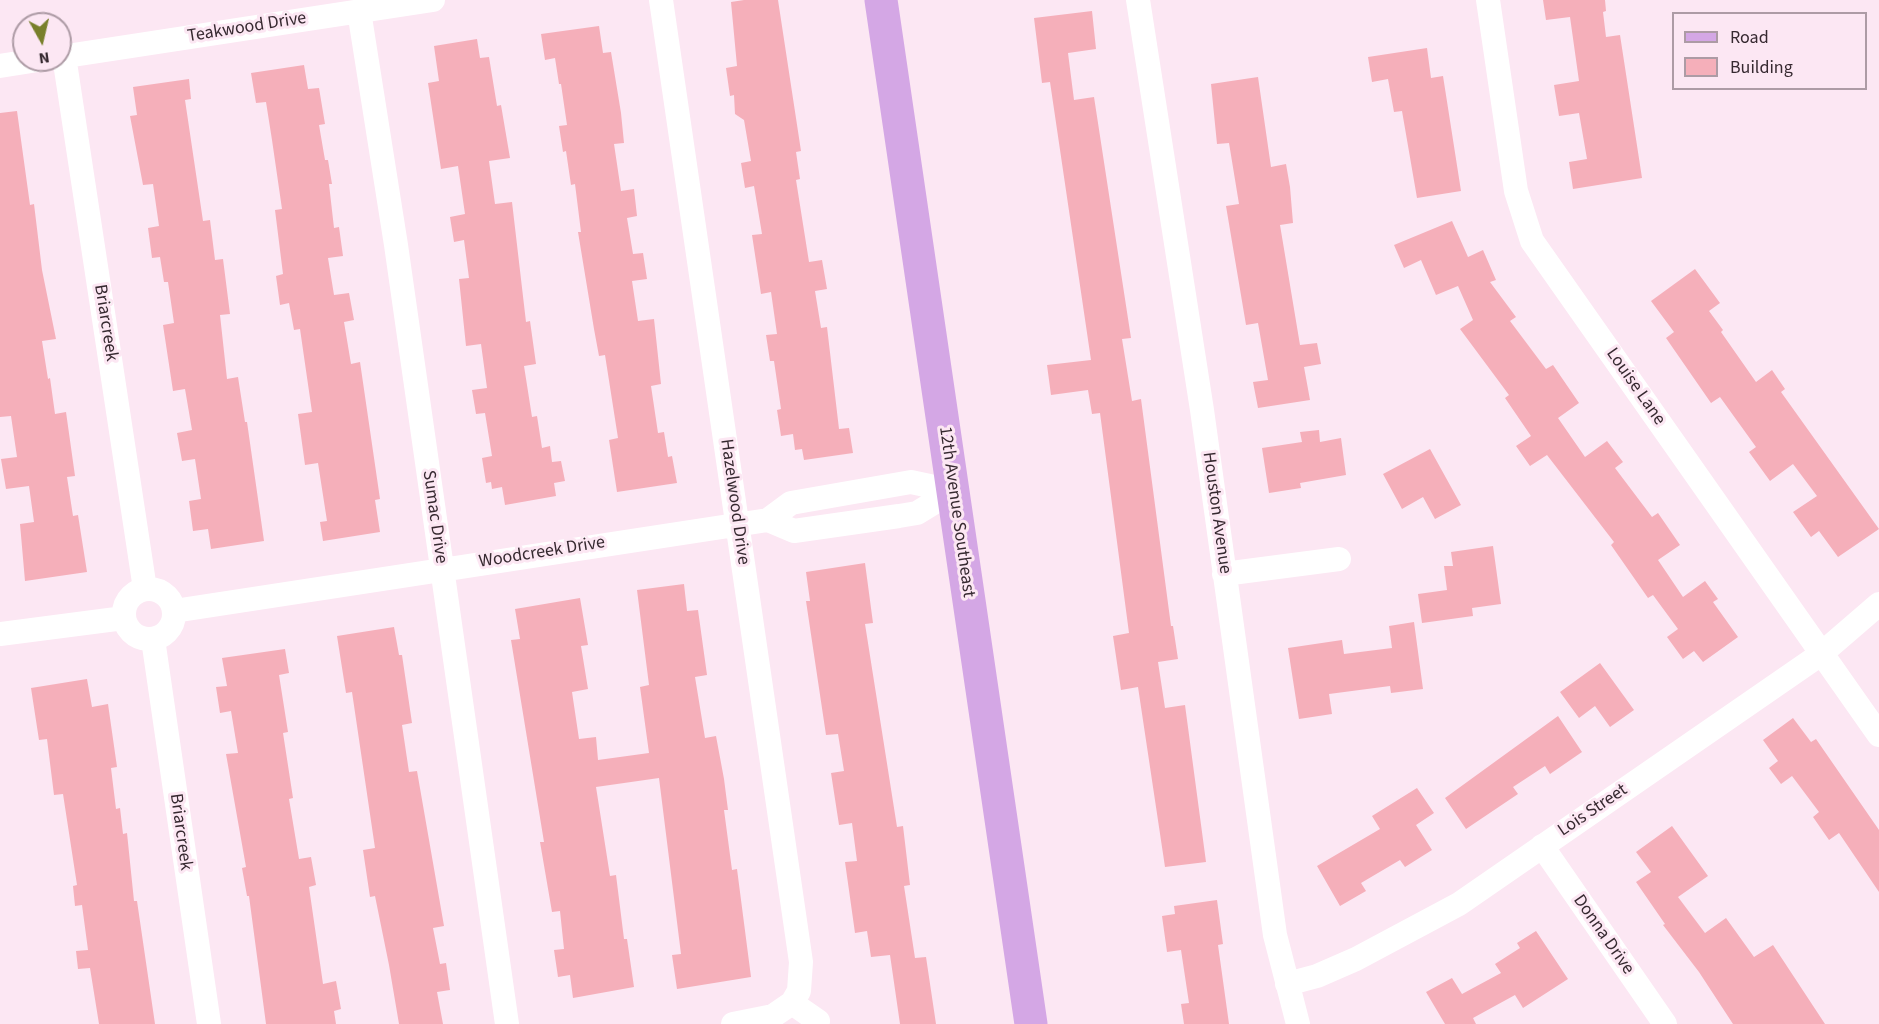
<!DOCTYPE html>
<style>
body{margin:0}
#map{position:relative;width:1879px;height:1024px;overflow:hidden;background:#fce7f3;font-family:"Source Sans 3",sans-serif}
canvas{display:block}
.legend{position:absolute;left:1672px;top:12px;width:195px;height:78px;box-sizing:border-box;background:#fce7f3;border:2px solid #ad9ba5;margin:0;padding:8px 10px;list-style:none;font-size:18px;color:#362930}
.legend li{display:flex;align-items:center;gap:12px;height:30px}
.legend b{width:30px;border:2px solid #ad9ba5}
.north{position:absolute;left:12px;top:12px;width:60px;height:60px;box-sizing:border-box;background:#fce7f3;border:2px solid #ad9ba5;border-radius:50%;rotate:172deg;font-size:16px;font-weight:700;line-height:24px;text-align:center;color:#362930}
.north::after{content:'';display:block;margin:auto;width:21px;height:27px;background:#79802b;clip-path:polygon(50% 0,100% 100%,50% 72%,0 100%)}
</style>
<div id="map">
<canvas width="1879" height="1024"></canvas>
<ul class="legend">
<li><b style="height:8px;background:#d4a7e5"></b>Road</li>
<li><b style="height:16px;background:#f5afba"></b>Building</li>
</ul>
<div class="north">N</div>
</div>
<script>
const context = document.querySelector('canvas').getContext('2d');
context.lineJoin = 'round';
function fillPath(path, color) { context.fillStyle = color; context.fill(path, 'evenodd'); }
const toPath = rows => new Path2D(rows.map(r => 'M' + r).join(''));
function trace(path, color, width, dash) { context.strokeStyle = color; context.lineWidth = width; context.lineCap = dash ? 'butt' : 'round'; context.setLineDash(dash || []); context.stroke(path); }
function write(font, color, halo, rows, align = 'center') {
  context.font = font + ' "Source Sans 3",sans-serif'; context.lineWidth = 6; context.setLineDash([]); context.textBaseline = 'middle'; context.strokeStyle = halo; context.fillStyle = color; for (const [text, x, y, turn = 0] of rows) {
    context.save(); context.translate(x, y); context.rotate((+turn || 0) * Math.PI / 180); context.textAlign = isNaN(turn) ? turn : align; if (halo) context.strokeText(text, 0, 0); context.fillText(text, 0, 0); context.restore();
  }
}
const building = toPath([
 [744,0,778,0,801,151,796,152,800,179,796,180,809,262,822,260,827,289,815,291,821,328,827,327,839,429,849,428,853,453,804,460,802,449,795,450,793,434,781,436,777,410,781,409,774,361,770,361,766,335,777,334,771,292,761,294,752,235,762,234,754,186,745,188,741,163,751,161,744,120,735,114,734,95,730,96,726,68,737,66,731,2],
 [1543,0,1605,0,1606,11,1603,12,1606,37,1620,35,1642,178,1573,189,1569,162,1587,159,1579,113,1559,116,1554,85,1579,81,1570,17,1546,20],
 [1092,11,1096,49,1068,53,1074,100,1094,97,1131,338,1122,339,1132,401,1141,399,1171,626,1173,626,1178,659,1158,662,1165,708,1185,705,1206,862,1165,867,1138,687,1121,690,1113,636,1129,633,1100,413,1092,414,1088,390,1051,395,1047,365,1091,360,1050,82,1042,83,1034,18],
 [599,26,603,53,611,52,621,113,624,143,614,144,621,191,634,189,637,216,627,218,633,254,643,253,647,279,632,281,638,321,654,319,661,384,651,386,658,433,664,432,668,457,672,456,677,483,617,492,609,440,618,438,605,355,599,356,594,329,578,232,581,232,575,184,571,185,566,151,563,152,559,126,567,125,561,84,559,84,555,58,545,60,541,34],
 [477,39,480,58,489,57,497,106,501,105,510,158,489,161,495,204,512,202,526,322,530,321,536,364,524,366,532,417,537,416,542,448,550,446,552,462,561,461,565,481,554,483,556,496,505,505,502,487,492,489,491,482,486,483,482,458,492,456,485,413,476,414,472,390,487,388,481,344,466,346,459,279,469,278,464,240,454,242,450,217,465,214,458,166,441,169,428,83,439,81,434,46],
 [1427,48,1431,78,1443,76,1461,191,1417,198,1402,111,1394,112,1388,79,1372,82,1368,57],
 [304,65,308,89,319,88,325,124,319,125,325,160,328,160,332,184,329,184,334,228,339,227,343,256,328,258,334,295,349,293,354,320,344,322,351,364,360,362,380,499,375,500,380,532,323,541,320,522,327,521,318,463,305,465,298,414,312,412,300,329,294,330,289,303,280,305,276,276,283,274,275,210,282,209,272,140,266,102,256,103,251,73],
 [1258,77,1271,167,1286,164,1290,187,1293,223,1280,225,1300,345,1317,343,1321,364,1304,367,1310,400,1258,408,1253,382,1268,380,1258,323,1246,325,1226,206,1239,204,1229,143,1217,144,1211,84],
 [189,79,191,99,185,100,203,221,210,220,215,260,223,259,230,314,220,315,227,379,238,377,245,422,247,422,264,541,211,549,208,529,193,531,189,501,201,499,195,459,182,461,177,433,192,430,185,389,173,391,163,325,174,323,168,282,164,282,160,257,152,258,148,228,159,226,153,184,143,185,130,116,137,115,133,87],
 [17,111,30,205,34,204,42,270,56,339,42,341,48,379,50,378,55,414,66,412,75,476,67,477,73,516,78,515,87,572,25,581,20,524,34,522,29,486,6,489,1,459,17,457,11,416,0,417,0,113],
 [1452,221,1468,257,1483,250,1496,280,1490,282,1516,317,1510,321,1546,369,1553,365,1579,403,1558,418,1585,457,1607,441,1623,462,1615,468,1652,517,1658,513,1680,545,1658,560,1683,597,1705,581,1718,599,1713,602,1738,637,1703,662,1694,651,1683,659,1667,637,1678,629,1653,595,1648,598,1611,545,1614,542,1547,455,1530,466,1516,446,1531,436,1505,398,1509,395,1460,329,1473,320,1458,286,1436,295,1421,260,1404,268,1394,245],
 [1695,269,1720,303,1709,311,1723,330,1721,332,1756,382,1772,370,1785,389,1781,392,1879,529,1838,557,1819,531,1811,537,1793,512,1817,496,1793,464,1770,481,1749,452,1756,447,1720,397,1711,403,1666,338,1674,332,1651,301],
 [1319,430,1320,442,1341,438,1346,475,1300,483,1301,488,1269,493,1262,448,1302,442,1300,432],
 [1430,449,1461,505,1435,519,1423,497,1402,509,1383,474],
 [1493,546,1501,604,1472,608,1473,616,1422,623,1418,594,1447,590,1444,566,1453,566,1451,552],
 [865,563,873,623,865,624,897,827,903,826,910,885,904,886,915,958,926,957,936,1024,900,1024,890,955,871,957,867,931,855,933,845,862,857,861,852,823,839,825,831,773,844,771,838,734,826,735,806,601,810,601,806,572],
 [684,584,687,611,698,610,707,675,695,677,705,738,716,736,724,779,728,810,724,810,732,870,737,869,751,977,677,989,672,955,681,954,659,778,596,787,610,876,616,875,624,939,627,939,634,987,573,998,570,975,558,977,554,950,564,949,560,911,552,912,540,842,544,842,511,640,520,639,515,609,580,598,588,645,581,646,588,689,572,692,579,739,596,737,598,760,649,753,640,687,649,685,637,590],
 [1414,622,1423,689,1391,693,1390,686,1329,694,1332,714,1299,719,1288,648,1342,640,1344,654,1392,648,1389,626],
 [394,627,399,655,402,655,412,723,402,725,409,772,417,771,444,926,433,928,440,964,446,963,450,990,437,992,443,1024,399,1024,389,965,375,896,370,897,363,850,375,848,352,692,346,693,337,636],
 [285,649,289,673,279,675,288,732,283,733,293,798,289,799,299,859,311,857,316,885,309,887,323,984,336,981,341,1009,334,1011,336,1024,266,1024,249,896,247,896,242,868,246,867,226,754,238,753,231,711,220,713,216,687,227,686,222,658],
 [1600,663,1634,710,1610,727,1595,706,1579,718,1560,692],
 [87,679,92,707,108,704,117,767,111,768,116,809,120,808,123,834,127,833,134,901,137,901,155,1024,99,1024,90,968,78,969,76,951,88,950,82,905,75,906,73,886,77,885,63,794,54,795,47,739,39,740,31,688],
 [1558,716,1582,752,1550,774,1545,766,1513,787,1518,794,1466,829,1445,798],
 [1793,718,1811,742,1816,739,1879,830,1879,892,1839,833,1829,840,1813,817,1819,812,1792,776,1781,784,1769,768,1778,761,1763,740],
 [1417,788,1434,813,1416,825,1432,850,1405,867,1400,860,1361,883,1366,891,1340,906,1317,866,1380,829,1372,816],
 [1672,826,1708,876,1678,897,1705,933,1726,918,1754,957,1773,945,1825,1024,1733,1024,1699,972,1663,925,1665,924,1636,882,1651,872,1636,852],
 [1217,900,1223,944,1218,945,1229,1024,1184,1024,1181,1004,1189,1003,1181,950,1167,952,1162,916,1175,914,1174,906],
 [1536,931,1568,979,1523,1008,1515,995,1473,1018,1476,1024,1445,1024,1426,992,1452,978,1462,994,1501,973,1495,964,1520,948,1517,943]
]);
const minor = toPath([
 [661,0,801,962,799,991,792,1003,773,1016,733,1024],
 [1138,0,1202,410,1275,935,1298,1024],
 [1488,0,1516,191,1532,241,1879,735],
 [359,11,396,245,507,1024],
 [64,56,145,589],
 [60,57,433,0],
 [0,66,38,60],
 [768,520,794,531,899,516,917,513,953,491],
 [1224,574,1339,559],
 '124 614a25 25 0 1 1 50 0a25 25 0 1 1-50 0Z',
 [174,611,768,520,791,503,911,482,953,491],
 [0,634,124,618],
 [153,639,209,1024],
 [1542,846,1665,1024],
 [1287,984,1317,976,1356,959,1459,904,1821,654,1879,604],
 [792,1003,818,1021]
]);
const primary = toPath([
 [881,0,1031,1024]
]);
const streetNames = [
 ["Teakwood Drive",247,28,-9],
 ["Briarcreek",105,323,81],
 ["Louise Lane",1635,387,55],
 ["Hazelwood Drive",734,502,82],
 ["12th Avenue Southeast",956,512,82],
 ["Houston Avenue",1216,513,82],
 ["Sumac Drive",434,517,82],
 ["Woodcreek Drive",542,553,-9],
 ["Lois Street",1593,811,-34],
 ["Briarcreek",180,832,82],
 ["Donna Drive",1603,935,55]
];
fillPath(building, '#f5afba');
trace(minor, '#fff', 24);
trace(primary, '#d4a7e5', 33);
write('18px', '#362930', '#fce7f3', streetNames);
</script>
